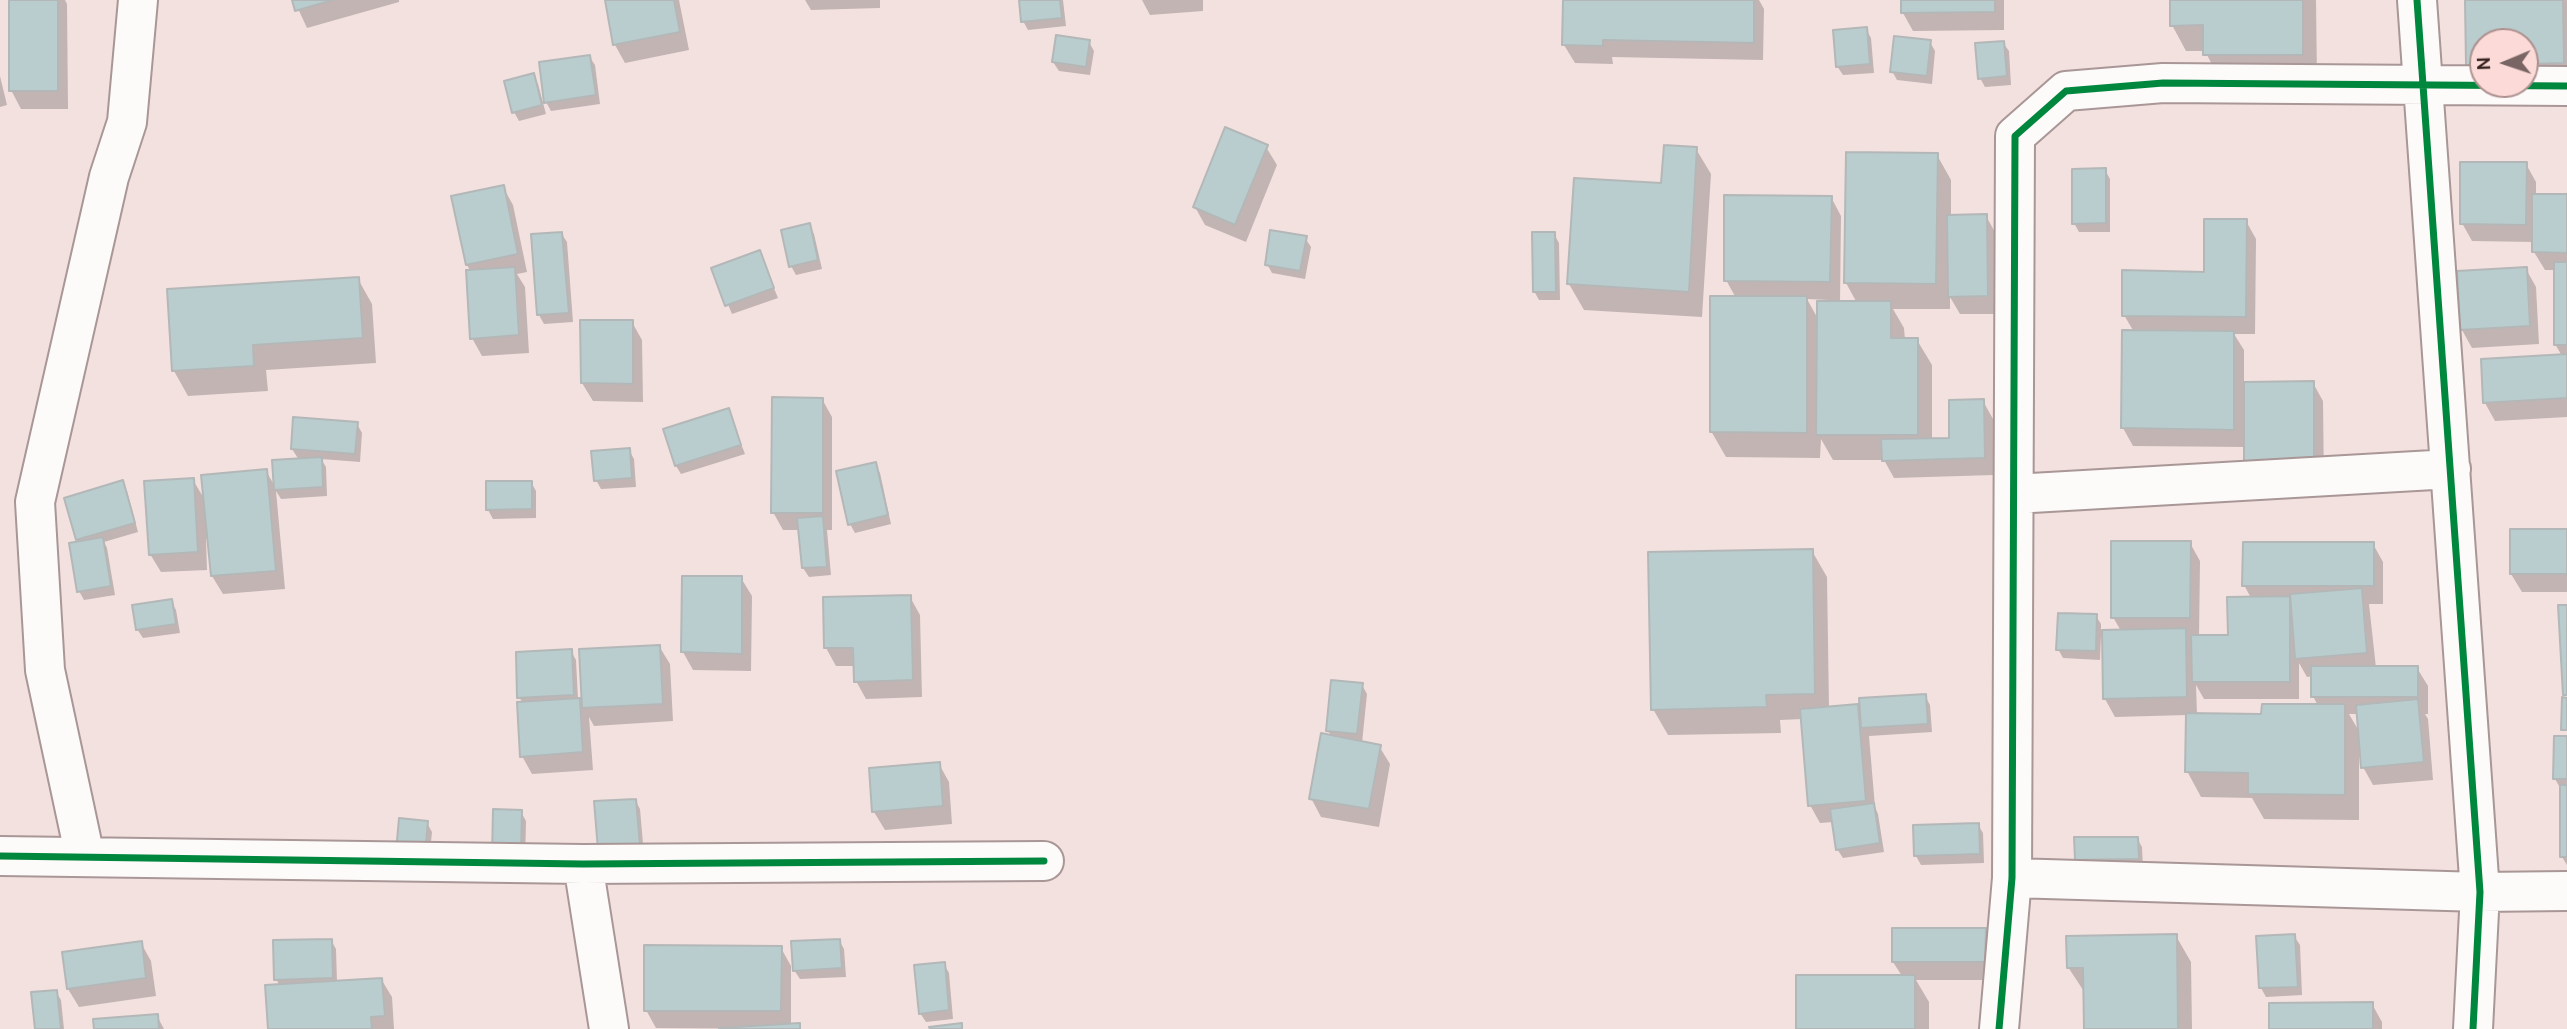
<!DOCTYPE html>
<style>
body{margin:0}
#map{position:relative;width:2567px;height:1029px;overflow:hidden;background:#f3e1df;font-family:Overpass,sans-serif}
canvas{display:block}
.north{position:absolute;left:2469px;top:28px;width:70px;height:70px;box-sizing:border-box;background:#fbdad7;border:2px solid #ad918f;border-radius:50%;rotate:268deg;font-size:19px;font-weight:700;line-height:28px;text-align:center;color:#382422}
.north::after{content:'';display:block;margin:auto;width:24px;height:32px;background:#796664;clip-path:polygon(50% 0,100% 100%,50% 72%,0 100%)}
</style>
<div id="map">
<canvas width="2567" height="1029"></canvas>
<div class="north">N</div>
</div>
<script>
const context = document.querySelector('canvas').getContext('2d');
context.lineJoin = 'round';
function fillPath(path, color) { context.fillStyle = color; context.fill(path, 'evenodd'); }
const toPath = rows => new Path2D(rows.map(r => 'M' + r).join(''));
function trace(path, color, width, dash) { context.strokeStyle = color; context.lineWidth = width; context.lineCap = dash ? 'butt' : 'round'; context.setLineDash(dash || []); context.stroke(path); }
const shadow = toPath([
 [10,0,65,0,67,4,68,109,21,109,11,90],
 [294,0,399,0,399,2,307,28],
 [606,0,679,0,689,50,625,63,615,45],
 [805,0,880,0,880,8,811,10],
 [1021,0,1063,0,1066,26,1028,30,1023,21],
 [1142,0,1203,0,1203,11,1150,15],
 [1565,0,1759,0,1764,9,1763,60,1612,57,1613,64,1575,63,1564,45],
 [1903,0,2004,0,2004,30,1913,31,1903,13],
 [2172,0,2316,0,2317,80,2220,80,2205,51,2186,51,2172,25],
 [2467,0,2567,0,2567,89,2483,90,2468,65],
 [2483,42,2525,42,2525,84,2483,84],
 [1866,29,1871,38,1874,73,1843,75,1837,66],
 [1089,42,1094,51,1090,75,1059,71,1053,62],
 [1930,42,1935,51,1932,84,1897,80,1892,71],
 [2003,43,2009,51,2011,85,1985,87,1980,78],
 [589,56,595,65,600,104,551,111,546,102],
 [533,75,538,84,546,114,519,121,514,112],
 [0,76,7,105,0,107],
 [1266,147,1277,165,1246,242,1205,225,1195,207],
 [1696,149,1711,174,1702,317,1584,310,1569,284],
 [1937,155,1951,180,1951,216,1986,216,1996,234,1997,314,1960,314,1950,297,1950,309,1893,309,1904,328,1905,340,1917,340,1932,365,1932,440,1951,440,1983,401,1993,419,1994,475,1894,478,1884,460,1833,460,1821,439,1820,458,1726,457,1711,431,1736,298,1726,280,1831,197,1841,216,1840,303,1857,303,1846,283],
 [1807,299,1829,300,1818,319],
 [2526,164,2536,182,2536,196,2567,196,2567,417,2495,421,2485,403,2562,356,2555,344,2556,270,2545,270,2534,252,2534,242,2472,241,2462,223],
 [2105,170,2110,179,2110,232,2079,232,2074,223],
 [503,187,513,205,527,272,517,274,525,287,529,353,482,356,472,338,471,272,467,265,453,197],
 [2246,221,2256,239,2255,334,2234,334,2244,350,2244,384,2313,383,2323,401,2324,489,2246,447,2133,446,2123,428,2134,332,2124,315,2206,273],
 [809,225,814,234,822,269,796,275,791,266],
 [561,233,567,242,573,322,544,324,539,315],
 [1554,234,1559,243,1560,300,1539,300,1534,291],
 [1305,238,1311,247,1305,279,1272,273,1267,264],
 [759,252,778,298,732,314,713,269],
 [2526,269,2536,287,2539,344,2472,348,2462,330],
 [358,279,372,304,376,363,266,370,268,391,188,396,174,371],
 [632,322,642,340,643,402,593,401,582,383],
 [822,399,832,417,832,530,827,530,831,575,809,577,803,568,800,530,783,530,773,512],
 [728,410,745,454,681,474,676,466],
 [357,424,362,433,360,462,321,459,326,467,327,496,281,499,276,491,285,589,223,594,212,576,209,539,206,539,207,570,161,572,150,554,193,480,205,500,266,471,276,488,299,460,292,449],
 [629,450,634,459,636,487,601,489,596,480],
 [875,464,880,473,891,524,855,533,850,524],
 [531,482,536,491,536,518,493,519,488,510],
 [122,483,127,491,138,532,104,542,107,548,115,595,84,600,79,591,80,543,78,539],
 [2567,531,2567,592,2522,592,2511,574],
 [2190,543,2200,561,2199,637,2230,637,2251,598,2244,585,2373,544,2383,562,2383,604,2369,604,2376,668,2417,668,2428,686,2428,714,2425,714,2428,719,2433,780,2373,785,2363,767,2362,754,2359,754,2359,820,2264,819,2252,798,2201,797,2187,771,2187,715,2115,717,2105,699,2104,637,2101,636,2100,660,2063,658,2058,649,2096,616,2101,624,2101,632,2121,631,2113,617],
 [2299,663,2307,677,2313,676,2313,696,2318,706,2263,716,2197,715,2196,685,2204,699,2299,699],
 [2349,714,2358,714,2360,733],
 [1812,551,1827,577,1829,708,1857,706,1861,714,1925,696,1930,705,1932,732,1869,736,1875,807,1878,814,1884,852,1843,858,1837,849,1834,822,1820,823,1810,805,1803,719,1780,720,1781,733,1668,735,1653,709],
 [741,578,752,596,751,671,693,670,683,652],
 [910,597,920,615,922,697,866,699,856,681,855,666,836,666,826,648],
 [171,601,176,610,180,633,143,638,137,629],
 [659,646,670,664,673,721,594,726,589,717,593,770,532,774,522,756,523,703,519,697,571,651,576,660,578,699,583,708,581,651],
 [1362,685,1367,694,1362,743,1379,746,1390,764,1379,827,1321,817,1311,798,1332,737,1328,731],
 [2567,738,2567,865,2562,857,2562,791,2555,779],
 [939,764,949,782,952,824,885,830,874,812],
 [635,800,640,809,645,867,601,861],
 [495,811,521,812,526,821,525,864],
 [427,823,432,832,429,862,403,860],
 [1978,825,1983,833,1984,863,1921,865,1916,856],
 [2137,838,2142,847,2143,868,2082,868,2076,860],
 [1985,930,1995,948,1995,980,1916,980,1929,1002,1929,1029,1798,1029,1902,976,1893,962],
 [2176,936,2191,962,2192,1029,2086,1029,2085,993,2068,967],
 [2294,936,2300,945,2302,995,2266,997,2261,988],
 [331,940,336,949,337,982,381,979,392,997,394,1029,269,1029,280,986,276,979],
 [839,940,844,949,846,977,800,979,794,970],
 [141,943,151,961,156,996,79,1007,68,989],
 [781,948,791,966,791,1025,799,1025,801,1029,656,1028,646,1010],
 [944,964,949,973,953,1019,926,1022,920,1013],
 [56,992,61,1000,64,1029,36,1029],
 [2372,1004,2382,1022,2382,1029,2271,1029],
 [157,1016,164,1029,96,1029]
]);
const building = toPath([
 [9,0,58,0,58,91,9,91,9,0],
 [292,0,333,0,295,11,292,0],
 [605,0,674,0,680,32,613,45,605,0],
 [1019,0,1060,0,1062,18,1021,22,1019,0],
 [1563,0,1754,0,1754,43,1603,40,1603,46,1562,45,1563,0],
 [1901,0,1995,0,1995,12,1901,13,1901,0],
 [2170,0,2303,0,2303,55,2203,55,2203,25,2170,26,2170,0],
 [2465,0,2563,0,2564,63,2525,64,2525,42,2483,42,2483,65,2466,65,2465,0],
 [1867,27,1870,64,1836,67,1833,30,1867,27],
 [1056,35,1090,40,1086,67,1052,62,1056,35],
 [1894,36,1931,40,1927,76,1890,72,1894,36],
 [2004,41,2007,76,1978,79,1975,43,2004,41],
 [590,55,596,95,544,103,539,62,590,55],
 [534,73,542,105,512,113,504,81,534,73],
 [1225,127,1268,145,1235,225,1193,207,1225,127],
 [1664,145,1697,147,1689,292,1567,284,1574,178,1661,183,1664,145],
 [1846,152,1938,153,1936,284,1844,283,1846,152],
 [2460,162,2527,162,2526,225,2460,224,2460,162],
 [2106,168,2106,223,2072,224,2072,169,2106,168],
 [504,185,518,254,466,265,451,196,504,185],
 [2532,194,2567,194,2567,253,2532,252,2532,194],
 [1724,195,1832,196,1830,282,1724,281,1724,195],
 [1987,214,1988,296,1948,297,1947,215,1987,214],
 [2204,219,2247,219,2246,317,2122,316,2122,270,2204,272,2204,219],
 [810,223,818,260,789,267,781,230,810,223],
 [1270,230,1307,236,1300,271,1265,265,1270,230],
 [562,232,569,313,537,315,531,234,562,232],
 [1532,232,1555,232,1556,292,1533,292,1532,232],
 [760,250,774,288,725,306,711,268,760,250],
 [2554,262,2567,262,2567,345,2554,345,2554,262],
 [515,267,519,335,470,339,466,270,515,267],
 [2527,267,2530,326,2460,330,2457,271,2527,267],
 [359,277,363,338,253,345,254,366,172,371,167,289,359,277],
 [1710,296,1807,296,1807,433,1710,432,1710,296],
 [1817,301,1891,301,1891,338,1918,338,1918,435,1816,435,1817,301],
 [580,320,633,320,633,384,581,383,580,320],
 [2122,330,2234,331,2234,430,2121,428,2122,330],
 [2567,354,2567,398,2483,403,2481,359,2567,354],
 [2314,381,2314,472,2244,472,2244,382,2314,381],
 [772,397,823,398,823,513,771,513,772,397],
 [1984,399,1985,458,1882,461,1881,439,1949,438,1949,400,1984,399],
 [729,408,741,445,675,466,663,429,729,408],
 [293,417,358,422,355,454,291,449,293,417],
 [630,448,632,478,594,481,591,451,630,448],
 [322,457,323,487,274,490,272,460,322,457],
 [876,462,888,515,848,525,836,471,876,462],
 [267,469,276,571,211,576,201,475,267,469],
 [194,478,198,552,149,555,144,481,194,478],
 [123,480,135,523,76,540,64,498,123,480],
 [486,481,532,481,532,509,486,510,486,481],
 [823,516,827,567,802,568,797,518,823,516],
 [2510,529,2567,529,2567,574,2510,574,2510,529],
 [103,537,111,586,77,592,69,543,103,537],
 [2111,541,2191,541,2190,618,2111,618,2111,541],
 [2243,542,2374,542,2374,586,2242,586,2243,542],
 [1813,549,1815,694,1766,695,1767,707,1651,710,1648,552,1813,549],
 [682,576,742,576,742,654,681,652,682,576],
 [2362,588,2367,653,2295,659,2290,594,2362,588],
 [911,595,913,680,854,682,853,648,824,648,823,597,911,595],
 [2290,596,2290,682,2192,682,2191,635,2228,635,2227,597,2290,596],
 [172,599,176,624,136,630,132,605,172,599],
 [2558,605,2567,605,2567,695,2563,695,2558,605],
 [2058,613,2097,614,2096,651,2056,650,2058,613],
 [2186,628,2187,697,2103,699,2102,630,2186,628],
 [660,645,663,704,582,708,579,649,660,645],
 [572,649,574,695,517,698,516,652,572,649],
 [2311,666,2418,666,2418,697,2311,697,2311,666],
 [1331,680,1363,683,1357,734,1326,731,1331,680],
 [1926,694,1928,724,1861,728,1859,698,1926,694],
 [2562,697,2567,698,2567,730,2561,730,2562,697],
 [580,698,583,752,520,757,517,702,580,698],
 [2418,699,2424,762,2361,768,2356,705,2418,699],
 [1858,704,1866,801,1808,806,1800,709,1858,704],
 [2262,704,2345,704,2345,795,2248,794,2248,773,2185,772,2186,713,2261,714,2262,704],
 [1321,733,1381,745,1369,809,1309,799,1321,733],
 [2554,736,2567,736,2567,779,2553,779,2554,736],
 [940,762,943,806,872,812,869,768,940,762],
 [2560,785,2567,785,2567,857,2560,857,2560,785],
 [636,799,641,858,599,862,594,801,636,799],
 [1874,803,1880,843,1836,850,1830,809,1874,803],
 [493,809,522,810,521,856,492,856,493,809],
 [399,818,428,821,425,854,396,852,399,818],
 [1979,823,1980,854,1914,856,1913,825,1979,823],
 [2074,837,2138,837,2139,859,2075,860,2074,837],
 [1892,928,1986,928,1985,962,1892,962,1892,928],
 [2177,934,2178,1029,2084,1029,2083,968,2067,968,2066,936,2177,934],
 [2295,934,2298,987,2259,988,2256,936,2295,934],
 [332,939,333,978,274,980,273,940,332,939],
 [840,939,842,968,793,971,791,941,840,939],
 [142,941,146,978,67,989,62,952,142,941],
 [644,945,782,946,781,1011,644,1011,644,945],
 [945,962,949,1010,919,1014,914,965,945,962],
 [1796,975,1915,975,1915,1029,1796,1029,1796,975],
 [382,978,385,1016,371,1017,372,1029,268,1029,265,985,382,978],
 [57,990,61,1029,35,1029,31,992,57,990],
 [2373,1002,2373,1029,2269,1029,2269,1003,2373,1002],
 [158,1014,159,1029,94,1029,93,1019,158,1014],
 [800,1023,800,1029,719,1029,719,1028,800,1023],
 [962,1023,962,1029,930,1029,929,1027,962,1023]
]);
const minor = toPath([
 [2417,0,2480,892,2473,1029],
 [2014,494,2451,469],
 [0,856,583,864,1044,861],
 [85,857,45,670,35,502,109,177,127,122,138,0],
 [583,864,609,1029],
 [2012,878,2480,892,2567,891],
 [1999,1029,2012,878,2015,136,2066,91,2163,83,2567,86]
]);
const cycleway = toPath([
 [2417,0,2480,892,2473,1029],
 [0,856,583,864,1044,861],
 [1999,1029,2012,878,2015,136,2066,91,2163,83,2567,86]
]);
fillPath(shadow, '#0003');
fillPath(building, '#b9cdce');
trace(building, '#b4b7b7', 2);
trace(minor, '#a89796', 42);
trace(minor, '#fdfafa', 38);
trace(cycleway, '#00873e', 7);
</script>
